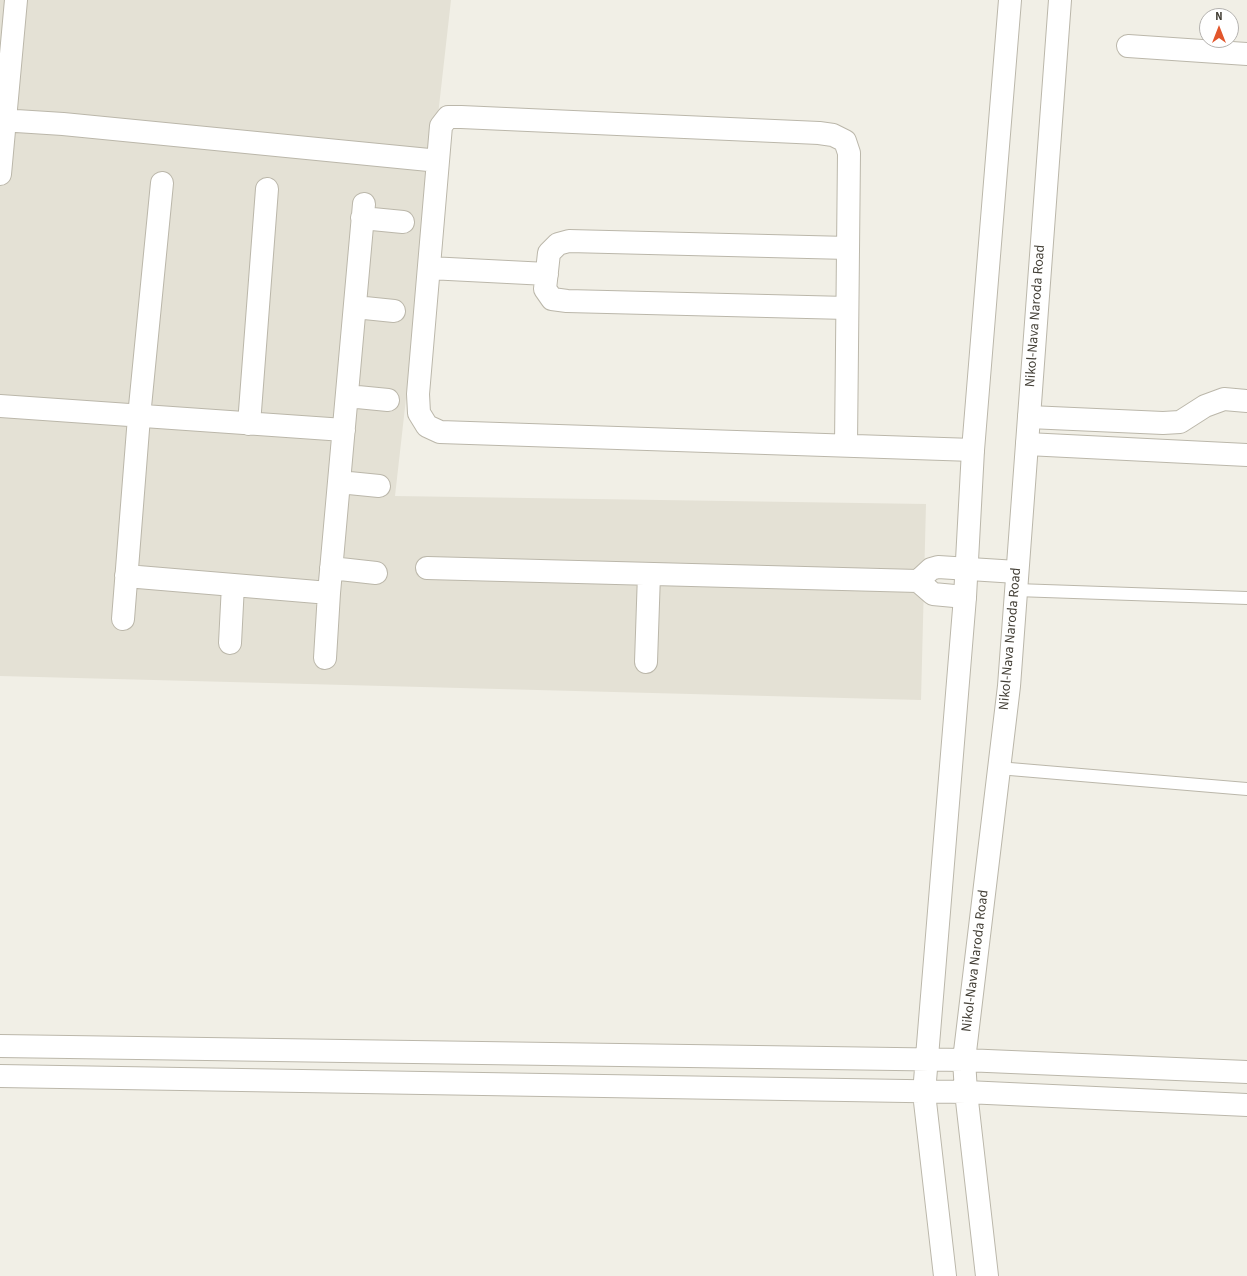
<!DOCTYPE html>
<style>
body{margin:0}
#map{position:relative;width:1247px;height:1276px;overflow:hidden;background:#f1efe6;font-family:"Source Sans 3",sans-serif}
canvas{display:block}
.north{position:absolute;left:1199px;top:8px;width:40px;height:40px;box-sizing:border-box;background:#fff;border:1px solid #b4b2af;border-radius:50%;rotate:0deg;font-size:11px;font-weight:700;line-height:16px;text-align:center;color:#433f36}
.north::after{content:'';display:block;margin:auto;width:14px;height:18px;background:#e2562c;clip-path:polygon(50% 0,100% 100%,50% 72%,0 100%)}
</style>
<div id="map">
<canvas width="1247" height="1276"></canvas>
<div class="north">N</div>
</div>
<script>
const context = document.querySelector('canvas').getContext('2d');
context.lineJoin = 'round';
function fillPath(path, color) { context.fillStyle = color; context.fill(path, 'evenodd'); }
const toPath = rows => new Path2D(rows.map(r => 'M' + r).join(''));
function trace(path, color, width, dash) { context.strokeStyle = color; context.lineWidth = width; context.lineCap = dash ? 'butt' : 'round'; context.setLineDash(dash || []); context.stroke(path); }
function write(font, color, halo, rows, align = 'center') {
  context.font = font + ' "Source Sans 3",sans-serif'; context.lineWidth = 3; context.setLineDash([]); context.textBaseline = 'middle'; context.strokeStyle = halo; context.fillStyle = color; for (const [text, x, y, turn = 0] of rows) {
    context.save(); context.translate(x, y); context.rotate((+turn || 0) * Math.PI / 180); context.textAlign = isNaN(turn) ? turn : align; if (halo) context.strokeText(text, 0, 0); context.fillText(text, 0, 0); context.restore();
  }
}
const residential = toPath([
 [0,0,451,0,395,496,926,504,921,700,0,676]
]);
const service = toPath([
 [1016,590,1247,598],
 [998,768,1247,789]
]);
const minor = toPath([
 [1128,46,1247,54],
 [0,120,63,124,429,160],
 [0,174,16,0],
 [362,218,403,222],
 [429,268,547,274],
 [355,307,394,311],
 [847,308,567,301,552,299,545,289,549,253,558,244,569,241,848,248],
 [347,396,388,400],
 [0,406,344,430],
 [1029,417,1163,423,1180,422,1205,406,1224,399,1247,401],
 [249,424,267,189],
 [1027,444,1247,455],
 [846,445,849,153,845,141,833,135,819,133,461,117,448,117,441,126,418,394,419,413,427,426,440,432,973,450],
 [339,482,379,486],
 [331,568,376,573],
 [427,568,918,581,931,569,938,567,1017,572],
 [126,576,329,593],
 [918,581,933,594,965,597],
 [123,619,139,417,162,183],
 [230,643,233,585],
 [325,658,329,593,364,204],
 [646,662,649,574]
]);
const tertiary = toPath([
 [0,1046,964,1060,1247,1072],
 [0,1076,966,1092,1247,1105],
 [945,1276,924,1093,965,597,973,450,1010,0],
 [987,1276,966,1092,964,1060,1009,686,1060,0]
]);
const streetNames = [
 ["Nikol-Nava Naroda Road",1036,316,-86],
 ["Nikol-Nava Naroda Road",1011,639,-85],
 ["Nikol-Nava Naroda Road",976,961,-83]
];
fillPath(residential, '#e4e1d5');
trace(service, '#bbb7aa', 14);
trace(minor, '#bbb7aa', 24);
trace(tertiary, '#bbb7aa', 24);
trace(service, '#fff', 12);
trace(minor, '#fff', 22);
trace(tertiary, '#fff', 22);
write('14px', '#433f36', '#fff', streetNames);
</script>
